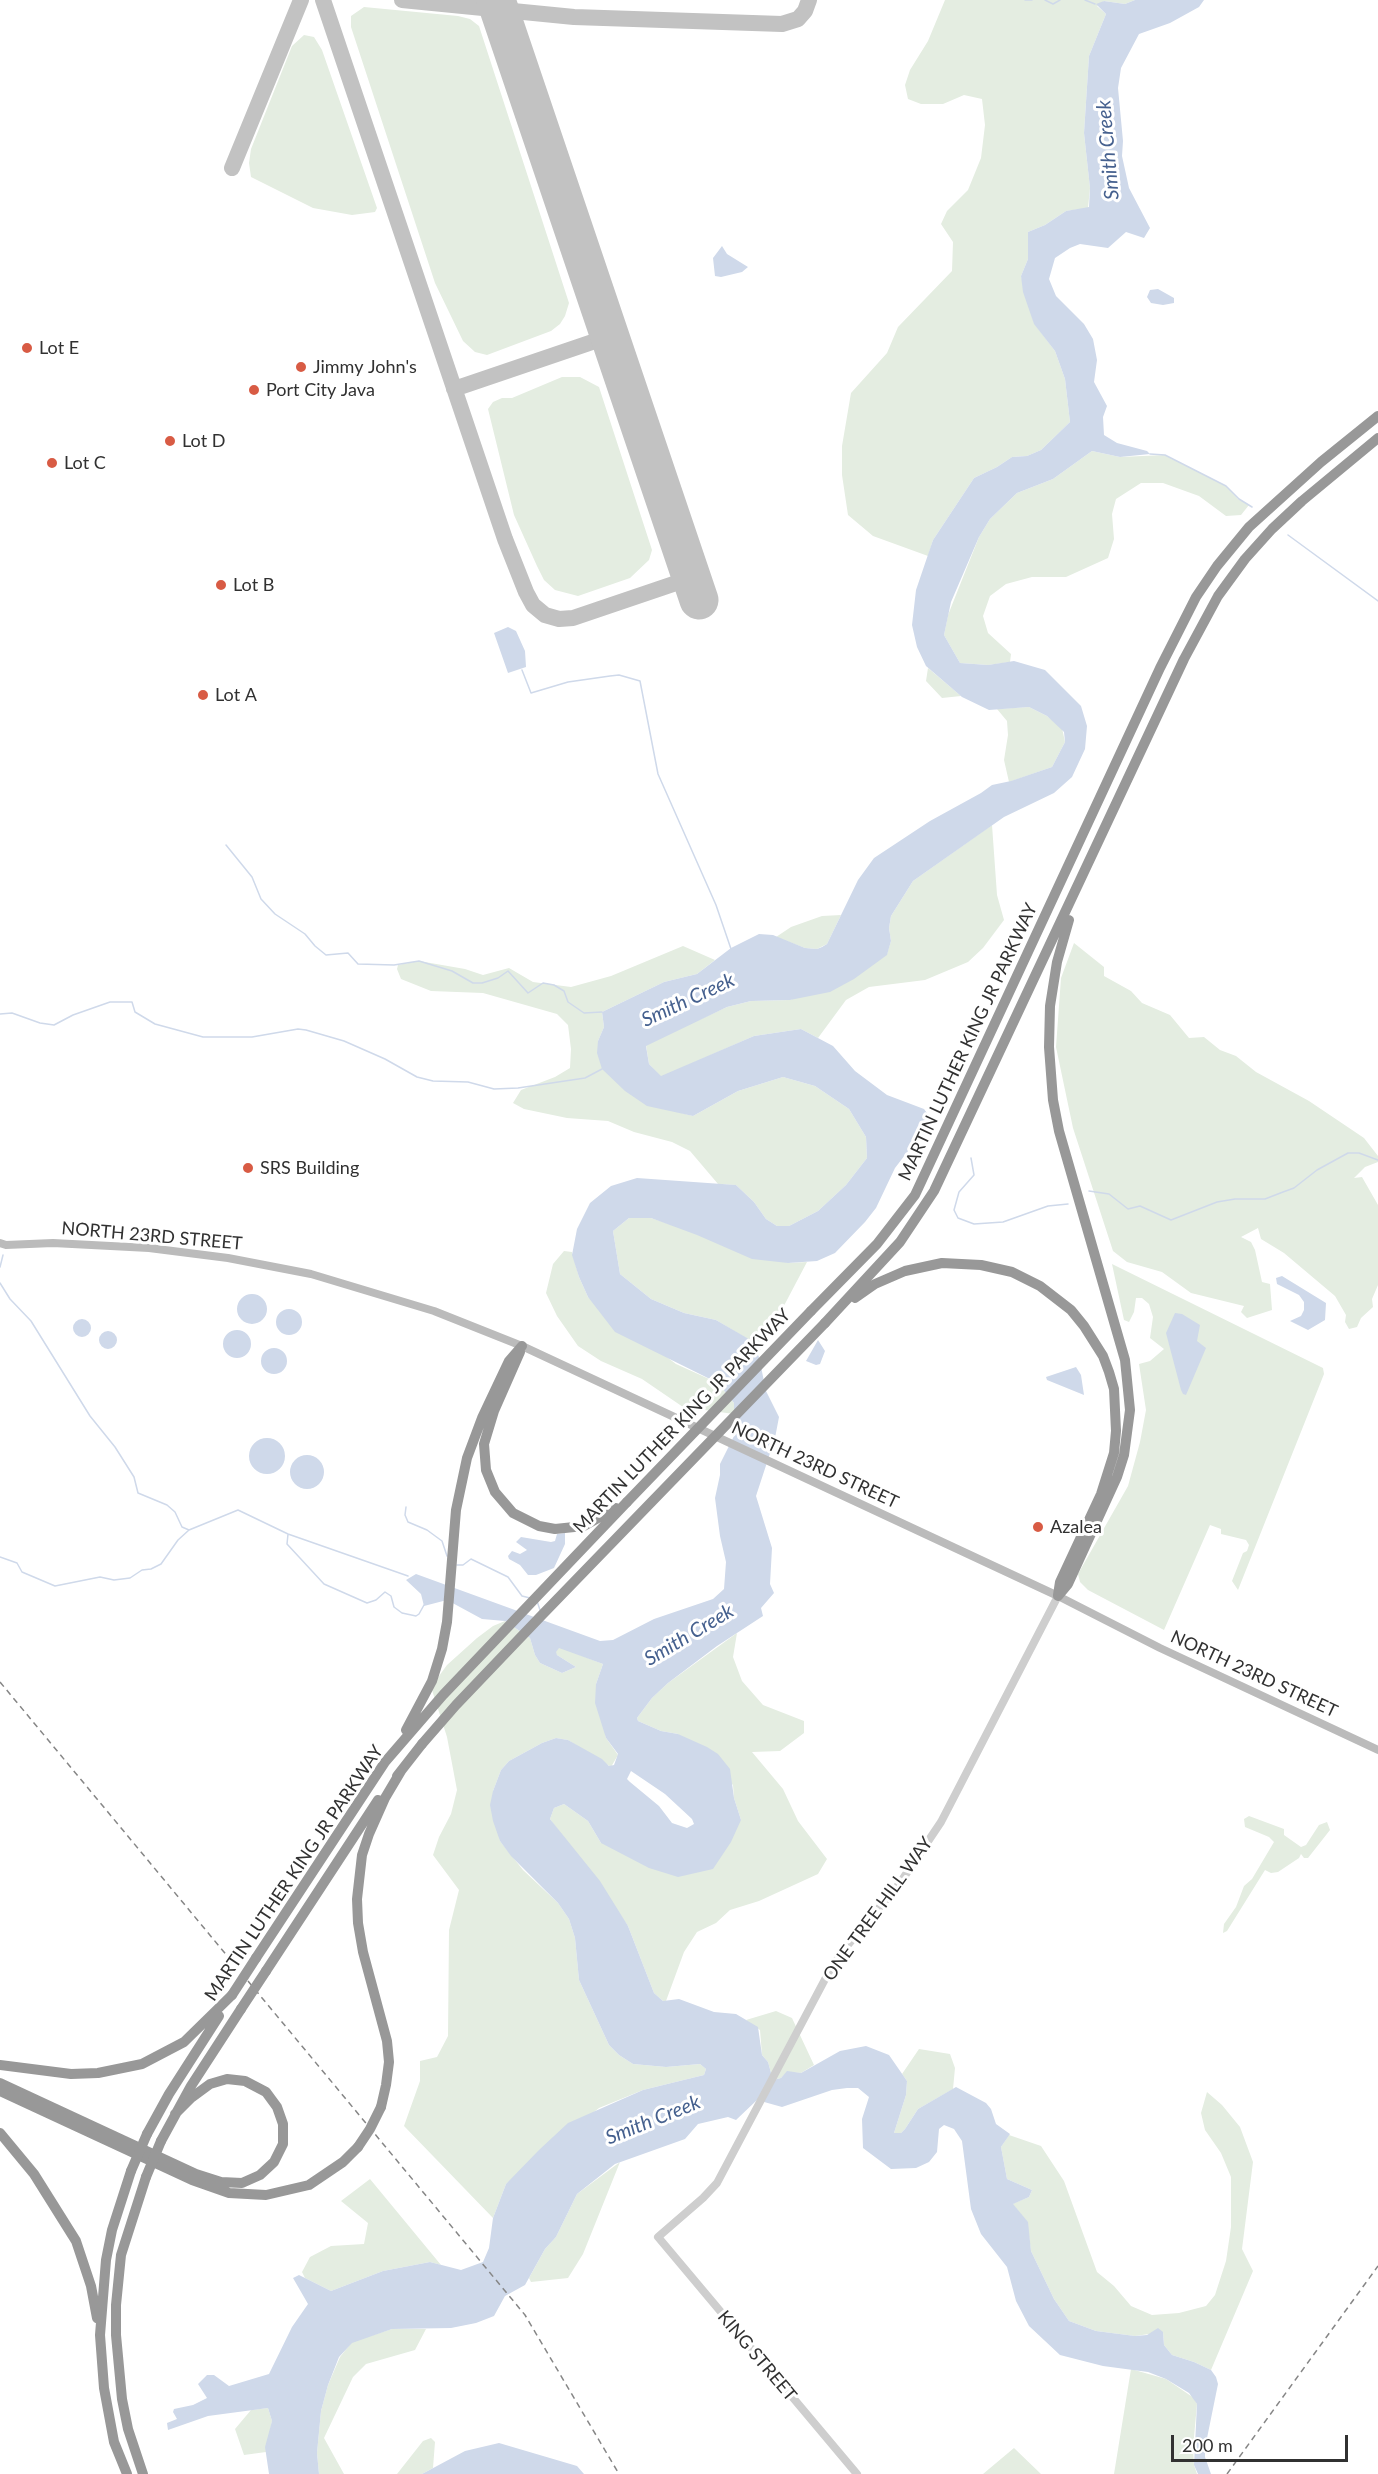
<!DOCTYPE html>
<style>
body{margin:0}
#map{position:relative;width:1378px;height:2474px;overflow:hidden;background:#fff;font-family:Lato,sans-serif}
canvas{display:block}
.scale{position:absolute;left:1171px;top:2435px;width:177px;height:27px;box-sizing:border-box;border:3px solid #313131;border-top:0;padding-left:8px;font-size:18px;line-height:21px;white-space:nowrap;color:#313131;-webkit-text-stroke:4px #fff;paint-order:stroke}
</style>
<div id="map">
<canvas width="1378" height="2474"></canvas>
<div class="scale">200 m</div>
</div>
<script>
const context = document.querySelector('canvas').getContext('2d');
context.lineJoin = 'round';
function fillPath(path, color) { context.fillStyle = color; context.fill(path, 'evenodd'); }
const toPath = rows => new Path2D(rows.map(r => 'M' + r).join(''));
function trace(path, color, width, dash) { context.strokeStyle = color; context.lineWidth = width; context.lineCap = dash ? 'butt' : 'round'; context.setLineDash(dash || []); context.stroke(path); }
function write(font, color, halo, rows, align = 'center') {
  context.font = font + ' Lato,sans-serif'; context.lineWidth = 6; context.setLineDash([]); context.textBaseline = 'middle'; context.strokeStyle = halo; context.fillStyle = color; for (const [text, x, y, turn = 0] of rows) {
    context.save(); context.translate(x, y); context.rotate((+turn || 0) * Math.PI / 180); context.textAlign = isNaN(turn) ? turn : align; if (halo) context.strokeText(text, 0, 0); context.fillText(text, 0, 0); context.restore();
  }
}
const green = toPath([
 [945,0,1135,0,1125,4,1104,1,1097,6,1106,14,1089,56,1084,133,1090,188,1088,208,1066,211,1045,225,1028,232,1028,259,1021,276,1034,323,1055,351,1065,379,1070,422,1041,450,1027,456,1012,457,997,467,974,478,933,540,928,556,873,536,848,515,842,475,842,446,851,393,887,353,898,327,952,271,953,242,941,224,947,211,968,190,981,158,985,125,982,99,964,95,943,104,921,104,908,99,905,85,910,70,928,41],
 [364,7,458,16,470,19,479,26,569,303,565,316,560,324,551,331,487,355,475,352,463,341,435,283,351,27,351,16],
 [304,35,314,37,322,50,377,208,375,212,352,215,313,208,251,177,249,163,251,149,292,46],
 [562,377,580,377,599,387,652,550,649,560,630,578,578,596,555,590,544,580,537,566,514,515,488,409,493,402,502,398,512,398],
 [1092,451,1120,457,1165,455,1226,486,1238,499,1249,505,1241,515,1226,516,1199,496,1163,483,1141,483,1116,499,1112,514,1114,539,1108,558,1066,577,1032,577,1006,584,990,596,983,616,988,633,1011,654,1010,662,988,665,960,663,944,635,948,615,979,537,990,519,1017,493,1053,479],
 [928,668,961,696,942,698,926,681],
 [1029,707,1047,716,1062,728,1065,742,1052,767,1009,782,1004,760,1008,735,1007,721,997,709],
 [992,825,997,895,1004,920,983,948,968,962,925,980,869,987,846,1000,818,1038,801,1029,754,1036,661,1077,649,1064,646,1045,666,1035,727,1007,751,1001,790,1000,871,965,887,954,891,941,889,928,891,916,913,881],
 [841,915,827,944,817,949,805,948,776,937,791,927,822,916],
 [1074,943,1104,967,1104,976,1131,991,1142,1003,1170,1015,1189,1038,1204,1037,1220,1050,1236,1056,1256,1072,1309,1101,1364,1138,1378,1156,1378,1162,1365,1167,1354,1178,1362,1177,1378,1205,1378,1285,1372,1299,1373,1307,1361,1318,1357,1327,1349,1329,1345,1322,1346,1315,1335,1296,1284,1253,1261,1239,1258,1228,1241,1237,1251,1242,1255,1250,1262,1282,1270,1284,1272,1310,1247,1318,1241,1312,1244,1306,1191,1293,1162,1272,1127,1262,1113,1251,1073,1128,1056,1047,1061,978],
 [683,946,715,960,697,974,664,982,602,1012,604,1027,598,1041,674,1111,693,1116,738,1091,783,1077,815,1086,849,1109,866,1137,867,1158,846,1185,818,1211,789,1226,777,1226,766,1219,754,1202,736,1185,718,1184,690,1151,672,1142,634,1132,608,1121,567,1118,524,1109,513,1103,521,1090,555,1077,570,1068,571,1049,568,1025,557,1014,483,993,431,991,401,979,397,969,398,965,419,961,465,969,483,975,509,968,533,982,571,987,611,976],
 [629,1218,651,1218,788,1263,807,1262,758,1355,751,1341,716,1320,684,1313,651,1299,620,1274,613,1231],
 [564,1251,572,1252,579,1277,588,1297,676,1364,718,1383,734,1403,734,1414,683,1407,642,1379,601,1361,578,1346,557,1316,546,1293,553,1264],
 [1112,1264,1323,1368,1324,1374,1238,1590,1232,1581,1243,1553,1247,1551,1249,1545,1246,1540,1221,1534,1221,1529,1210,1525,1164,1630,1088,1590,1080,1582,1078,1574,1128,1486,1140,1442,1146,1410,1139,1364,1150,1361,1164,1349,1150,1338,1153,1317,1149,1304,1142,1298,1136,1298,1134,1312,1129,1322,1124,1320],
 [505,1621,530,1638,535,1655,540,1663,562,1673,576,1667,557,1655,555,1652,559,1647,603,1664,596,1684,606,1738,618,1755,611,1767,568,1740,556,1738,542,1743,509,1761,501,1770,493,1791,500,1841,523,1870,558,1903,569,1919,575,1938,579,1980,609,2045,619,2055,633,2064,666,2067,700,2064,706,2069,704,2075,643,2090,599,2108,506,2184,493,2218,404,2126,420,2081,420,2061,437,2057,448,2036,449,1930,459,1890,433,1855,439,1837,451,1814,457,1790,447,1737,431,1687,447,1665,477,1638,493,1626],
 [737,1633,733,1657,742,1681,763,1705,804,1721,804,1733,780,1751,752,1752,783,1789,798,1821,827,1859,818,1874,759,1901,730,1910,716,1923,697,1932,684,1952,666,2001,663,2001,654,1993,628,1926,550,1819,554,1808,564,1804,588,1821,601,1843,741,1820,734,1798,733,1785,678,1734,661,1731,638,1721,637,1718,652,1698,668,1683],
 [1249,1816,1284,1829,1284,1835,1301,1847,1306,1845,1319,1825,1327,1822,1330,1830,1308,1858,1304,1858,1301,1854,1299,1858,1278,1872,1271,1873,1265,1870,1227,1931,1223,1933,1224,1924,1236,1907,1244,1886,1252,1879,1274,1842,1269,1837,1245,1827,1244,1819],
 [776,2011,792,2018,814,2065,801,2073,787,2072,781,2078,773,2080,768,2062,762,2055,760,2030,746,2020],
 [919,2049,950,2054,955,2068,953,2089,918,2109,905,2129,901,2133,894,2133,906,2095,907,2081,902,2074],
 [1207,2092,1222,2105,1240,2127,1253,2162,1242,2249,1253,2271,1211,2370,1194,2362,1172,2355,1164,2345,1163,2332,1135,2336,1096,2331,1069,2321,1054,2299,1031,2251,1027,2222,1012,2204,1029,2197,1032,2190,1007,2179,1001,2147,1009,2135,1041,2146,1064,2181,1097,2272,1114,2286,1131,2306,1152,2315,1179,2313,1206,2306,1215,2295,1226,2261,1231,2227,1231,2177,1221,2153,1205,2130,1201,2113],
 [620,2162,583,2254,568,2278,531,2282,529,2278,545,2249,556,2237,577,2194],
 [370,2179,441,2265,430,2262,383,2271,331,2291,305,2278,302,2272,310,2257,331,2246,364,2244,368,2223,341,2201],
 [392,2329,426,2329,415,2350,366,2364,353,2377,324,2438,344,2474,319,2474,317,2453,321,2411,328,2385,340,2357,352,2342],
 [1131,2369,1166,2379,1194,2398,1197,2404,1193,2448,1194,2465,1197,2474,1114,2474],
 [268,2408,272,2421,266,2452,244,2455,235,2429,251,2410],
 [431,2438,435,2442,433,2468,422,2474,397,2474,423,2441],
 [1014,2448,1041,2474,983,2474]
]);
const water = toPath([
 [1135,0,1204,0,1199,7,1170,23,1139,34,1121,68,1118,88,1123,141,1122,156,1129,188,1150,228,1144,238,1126,232,1108,248,1080,244,1070,248,1055,258,1049,279,1056,296,1084,324,1093,339,1097,360,1094,382,1107,406,1103,417,1104,435,1117,443,1147,451,1150,454,1120,457,1092,451,1053,479,1017,493,990,519,979,537,951,602,944,635,960,663,988,665,1014,661,1045,670,1081,706,1087,726,1085,749,1072,777,1054,793,1004,817,913,881,891,916,889,928,891,941,887,955,854,979,830,992,790,1000,751,1001,727,1007,646,1046,649,1064,661,1076,754,1036,801,1029,833,1046,855,1071,887,1095,924,1109,933,1121,927,1127,925,1138,915,1142,895,1168,876,1208,865,1222,835,1253,817,1261,788,1263,752,1259,697,1235,651,1218,629,1218,613,1231,620,1274,651,1299,684,1313,716,1320,747,1338,751,1341,759,1357,766,1391,779,1417,775,1438,756,1496,772,1548,770,1584,774,1593,761,1608,763,1616,717,1646,668,1683,652,1698,637,1718,638,1721,661,1731,678,1734,707,1747,718,1754,730,1769,734,1798,741,1820,731,1842,713,1869,678,1877,649,1868,601,1843,588,1821,564,1804,554,1808,550,1819,600,1881,628,1926,654,1993,663,2001,679,1999,714,2012,736,2014,758,2027,762,2055,768,2062,773,2080,781,2078,787,2071,801,2073,840,2051,866,2046,889,2055,907,2081,906,2095,894,2133,901,2133,905,2129,918,2109,956,2087,986,2103,991,2109,996,2124,1010,2134,1001,2147,1007,2179,1032,2190,1029,2197,1013,2204,1028,2222,1031,2251,1054,2299,1069,2321,1096,2331,1135,2336,1147,2335,1158,2328,1163,2332,1164,2345,1172,2355,1194,2362,1211,2370,1216,2377,1218,2384,1205,2448,1205,2457,1211,2474,1198,2474,1194,2465,1197,2404,1189,2393,1166,2379,1148,2372,1103,2366,1060,2355,1029,2326,1016,2301,1007,2267,981,2234,971,2209,962,2141,954,2129,944,2125,939,2129,937,2152,929,2162,916,2168,891,2169,863,2148,862,2119,869,2097,858,2088,847,2088,832,2090,782,2107,757,2100,736,2120,728,2117,698,2124,685,2139,615,2164,577,2194,556,2237,545,2249,525,2285,505,2296,494,2316,476,2323,451,2328,392,2329,352,2343,339,2357,328,2385,321,2411,317,2453,319,2474,269,2474,265,2447,272,2421,268,2408,208,2416,168,2430,167,2423,177,2419,173,2412,174,2409,193,2405,207,2398,198,2384,207,2375,214,2375,229,2386,269,2374,292,2327,308,2304,293,2278,299,2275,331,2291,383,2271,430,2262,461,2270,483,2262,489,2248,493,2218,506,2184,539,2150,568,2123,643,2090,704,2075,706,2069,700,2064,666,2067,633,2064,619,2055,609,2045,579,1980,575,1938,569,1919,558,1903,511,1856,500,1841,493,1821,490,1805,493,1791,501,1770,509,1761,542,1743,556,1738,568,1740,602,1759,609,1766,614,1765,618,1754,606,1738,595,1703,596,1684,603,1664,559,1648,556,1652,557,1655,576,1667,562,1673,540,1663,535,1655,530,1638,505,1621,482,1619,447,1600,424,1606,421,1594,406,1580,416,1574,600,1641,613,1640,654,1619,713,1599,724,1589,726,1562,720,1536,715,1498,720,1475,720,1464,734,1436,734,1403,718,1383,615,1332,588,1297,579,1277,572,1255,577,1229,590,1203,611,1186,637,1178,736,1185,754,1202,766,1219,777,1226,789,1226,818,1211,846,1185,867,1158,866,1137,849,1109,815,1086,783,1077,738,1091,693,1116,647,1106,625,1091,602,1069,597,1053,598,1041,604,1027,602,1012,664,982,697,974,731,948,759,934,773,935,805,948,817,949,822,947,827,944,858,880,874,858,930,821,981,793,992,785,1011,781,1052,767,1065,742,1064,732,1047,716,1029,707,989,710,962,697,926,666,917,647,912,625,916,590,933,540,974,478,997,467,1012,457,1027,456,1041,450,1070,422,1065,379,1055,351,1034,324,1023,292,1021,276,1028,259,1028,232,1045,225,1066,211,1089,207,1090,188,1084,133,1089,56,1106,14,1096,4,1104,1,1125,4],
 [631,1771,665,1794,692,1819,694,1824,687,1828,672,1823,659,1806,630,1782,627,1779],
 [722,246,727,254,748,267,742,272,721,277,715,276,713,258],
 [1158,289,1174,298,1174,303,1163,305,1151,303,1147,297,1150,290],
 [508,627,516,631,525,651,526,667,508,673,494,633],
 [1282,1276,1326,1303,1325,1320,1308,1330,1290,1321,1301,1316,1304,1310,1304,1302,1299,1295,1277,1284,1276,1278],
 '237 1309a15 15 0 1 1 30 0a15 15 0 1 1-30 0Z',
 '276 1322a13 13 0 1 1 26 0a13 13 0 1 1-26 0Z',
 [1175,1313,1182,1314,1200,1325,1197,1341,1206,1348,1186,1395,1183,1394,1181,1390,1166,1333],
 '73 1328a9 9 0 1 1 18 0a9 9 0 1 1-18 0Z',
 '223 1344a14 14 0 1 1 28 0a14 14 0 1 1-28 0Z',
 '99 1340a9 9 0 1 1 18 0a9 9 0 1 1-18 0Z',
 [818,1340,825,1351,820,1364,816,1365,806,1361],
 '261 1361a13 13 0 1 1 26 0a13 13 0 1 1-26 0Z',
 [1076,1367,1081,1375,1084,1395,1047,1380,1046,1377],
 '249 1456a18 18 0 1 1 36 0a18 18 0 1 1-36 0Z',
 '290 1472a17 17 0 1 1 34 0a17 17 0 1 1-34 0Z',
 [565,1533,565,1544,554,1568,536,1575,528,1575,520,1565,509,1559,508,1556,512,1551,520,1554,527,1550,516,1542,521,1537,551,1542,555,1541,557,1534],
 [499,2443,577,2466,584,2474,422,2474,465,2451]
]);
const stream = toPath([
 [1025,0,1032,0],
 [1045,0,1053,4,1060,0],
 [1085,0,1095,4],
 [1150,454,1165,455,1226,486,1239,499,1252,507],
 [1288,535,1378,601],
 [522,670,531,693,568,682,610,676,619,675,640,681,658,774,716,905,731,949],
 [226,845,252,877,261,899,275,914,305,934,315,946,326,955,348,953,358,964,394,965,419,961,452,971,473,983,482,983,498,978,508,971,528,993,543,983,554,985,564,991,568,1002,584,1013,602,1012],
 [0,1014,12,1013,40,1023,54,1025,73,1015,110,1002,132,1002,135,1012,155,1024,203,1037,252,1037,298,1029,306,1030,344,1041,385,1059,417,1077,433,1081,468,1082,494,1089,518,1088,585,1078,602,1069],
 [926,1133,931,1135],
 [971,1158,974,1175,959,1192,954,1210,958,1218,974,1224,1003,1222,1048,1206,1068,1204],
 [1089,1191,1109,1194,1128,1209,1140,1206,1171,1220,1217,1202,1235,1199,1265,1199,1283,1192,1294,1188,1317,1170,1348,1153,1359,1153,1378,1160],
 [0,1267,3,1255],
 [0,1283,10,1299,31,1321,90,1416,115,1447,134,1477,138,1493,167,1505,175,1512,182,1527,189,1530],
 [406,1507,405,1515,408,1522,427,1530,442,1541,447,1556],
 [288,1534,287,1544,324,1584,367,1603,376,1600,385,1592,391,1596,394,1607,402,1613,416,1616,419,1614,424,1605],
 [0,1557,17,1563,22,1572,55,1586,100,1577,114,1580,130,1578,142,1570,151,1569,161,1564,178,1540,189,1530,238,1510,288,1534,408,1576],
 [457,1565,463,1565,471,1559,508,1577,522,1596,530,1598],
 [537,1601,540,1610]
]);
const taxiway = toPath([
 [323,0,505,539,526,592,533,605,545,615,559,619,573,618,691,578],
 [402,0,574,17,782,24,798,19,805,11,809,0],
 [232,168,301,0],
 [454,389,610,336]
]);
const runway = toPath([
 [496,0,699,600]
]);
const tertiary = toPath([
 [857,2474,658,2237,703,2198,717,2183,831,1968,847,1946,900,1883,941,1822,1058,1596]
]);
const secondary = toPath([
 [0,1243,6,1245,53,1243,149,1248,228,1258,311,1274,434,1311,522,1346,1058,1596,1160,1648,1378,1750]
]);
const motorway = toPath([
 [855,1298,875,1284,905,1271,942,1263,981,1265,1012,1272,1040,1286,1071,1310,1084,1326,1103,1356,1109,1372,1114,1389,1116,1431,1114,1453,1101,1494,1060,1582,1058,1595],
 [811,1311,877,1244,915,1195,1160,668,1196,597,1217,566,1249,527,1321,462,1378,416],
 [825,1323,900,1242,934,1191,1184,659,1218,596,1245,559,1272,529,1302,501,1378,438],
 [520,1352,494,1411,484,1444,486,1470,495,1492,513,1513,539,1526,555,1529,584,1526,616,1508],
 [1058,1596,1068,1584,1117,1477,1124,1455,1130,1410,1125,1360,1059,1131,1053,1100,1049,1047,1050,1006,1057,962,1069,920],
 [406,1730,432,1681,442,1649,447,1622,456,1510,467,1458,482,1418,509,1361,522,1346],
 [397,1776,422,1744],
 [256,1958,385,1762,443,1695,627,1502],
 [266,1971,378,1800],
 [0,2065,71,2074,98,2073,142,2064,184,2042,232,1995],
 [0,2083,196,2174,221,2182,242,2183,260,2175,274,2162,283,2144,283,2124,277,2107,266,2092,245,2081,227,2079,210,2084,191,2098,175,2114],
 [0,2091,192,2180,229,2193,266,2195,309,2185,343,2162,358,2147],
 [381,2107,386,2085,389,2062,387,2041,363,1952,358,1923,357,1899,362,1855,369,1834,385,1798,401,1771],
 [0,2133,34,2174,76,2241,91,2286,97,2318],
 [147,2134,169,2094,219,2016],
 [161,2141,191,2086,241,2009],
 [127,2474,114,2442,104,2388,100,2335,106,2260,112,2230,131,2171],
 [143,2474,128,2429,122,2399,116,2335,116,2305,121,2255,146,2177]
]);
const rail = toPath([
 [0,1682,525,2315,619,2474],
 [1227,2474,1378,2266]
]);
const motorwayBridge = toPath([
 [627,1502,811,1311],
 [422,1744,456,1705,541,1616,825,1323],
 [232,1995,256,1958],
 [241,2009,266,1971],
 [358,2147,370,2129,381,2107],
 [131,2171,147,2134],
 [146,2177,161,2141]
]);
const markers = [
 [27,348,6,"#d85b44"],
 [301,367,6,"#d85b44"],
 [254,390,6,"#d85b44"],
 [170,441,6,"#d85b44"],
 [52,463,6,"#d85b44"],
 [221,585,6,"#d85b44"],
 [203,695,6,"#d85b44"],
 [248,1168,6,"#d85b44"],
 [1038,1527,6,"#d85b44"]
];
const poiNames = [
 ["Lot E",39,348],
 ["Jimmy John's",313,367],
 ["Port City Java",266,390],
 ["Lot D",182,441],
 ["Lot C",64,463],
 ["Lot B",233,585],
 ["Lot A",215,695],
 ["SRS Building",260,1168],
 ["Azalea",1050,1527]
];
const streetNames = [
 ["MARTIN LUTHER KING JR PARKWAY",968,1042,-65],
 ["NORTH 23RD STREET",152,1236,5],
 ["MARTIN LUTHER KING JR PARKWAY",682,1421,-46],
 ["NORTH 23RD STREET",815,1465,25],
 ["NORTH 23RD STREET",1254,1674,25],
 ["MARTIN LUTHER KING JR PARKWAY",294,1873,-56],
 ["ONE TREE HILL WAY",878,1909,-54],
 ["KING STREET",757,2356,50]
];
const waterNames = [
 ["Smith Creek",1108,150,-95],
 ["Smith Creek",688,1000,-25],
 ["Smith Creek",689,1635,-31],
 ["Smith Creek",653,2120,-22]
];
fillPath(green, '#e4ede1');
fillPath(water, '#cfd9ea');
trace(stream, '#cfd9ea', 1.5);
trace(taxiway, '#c2c2c2', 16);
trace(runway, '#c2c2c2', 39);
trace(tertiary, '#cecece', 8);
trace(secondary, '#bbb', 8);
trace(motorway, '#989898', 10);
trace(rail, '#868686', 1.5, [6, 4.5]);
trace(motorwayBridge, '#989898', 10);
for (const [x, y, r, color] of markers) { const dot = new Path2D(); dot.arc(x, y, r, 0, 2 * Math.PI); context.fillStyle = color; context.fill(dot); trace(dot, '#fff', 2); }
write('18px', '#313131', '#fff', poiNames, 'left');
write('18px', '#313131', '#fff', streetNames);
write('italic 20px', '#45608e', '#fff', waterNames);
</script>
